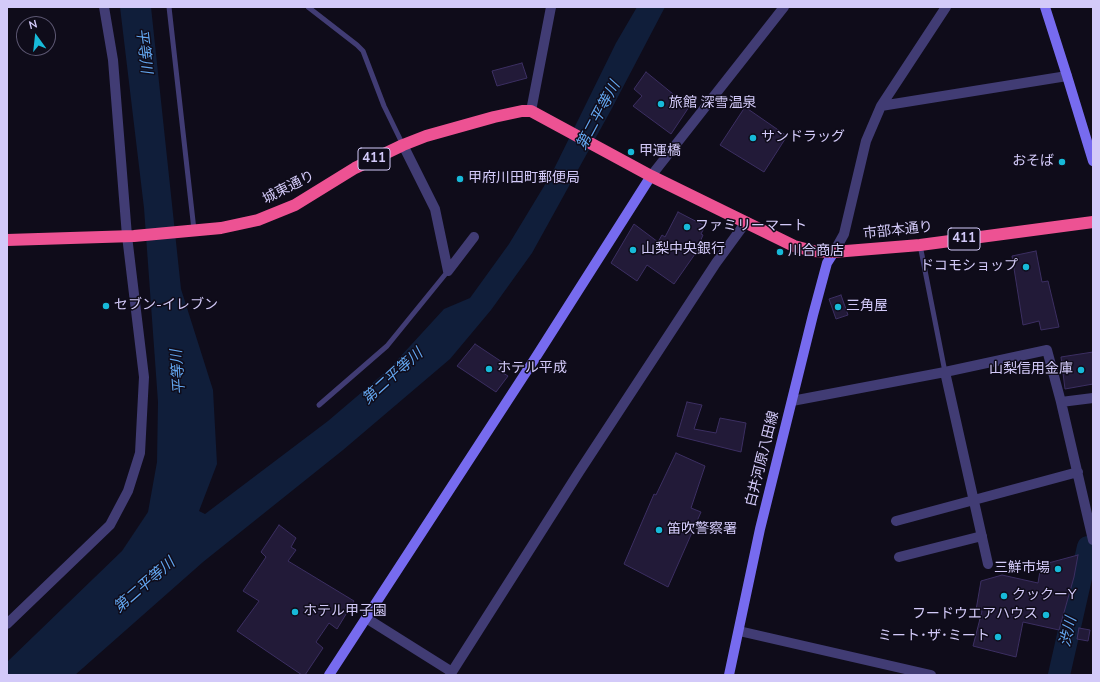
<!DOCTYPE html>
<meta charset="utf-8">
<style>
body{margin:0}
#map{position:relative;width:1100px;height:682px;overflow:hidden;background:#0f0c1a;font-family:"Nunito Sans",sans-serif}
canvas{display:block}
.frame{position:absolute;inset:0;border:8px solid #d3caf9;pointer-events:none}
.north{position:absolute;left:16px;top:16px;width:40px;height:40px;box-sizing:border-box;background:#0f0c1a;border:1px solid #5d5873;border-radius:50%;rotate:345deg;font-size:11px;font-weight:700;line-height:16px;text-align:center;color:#d3caf9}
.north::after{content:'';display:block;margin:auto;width:14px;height:18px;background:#17bad9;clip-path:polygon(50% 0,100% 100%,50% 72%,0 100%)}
</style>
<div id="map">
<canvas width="1100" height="682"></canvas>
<div class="frame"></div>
<div class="north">N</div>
</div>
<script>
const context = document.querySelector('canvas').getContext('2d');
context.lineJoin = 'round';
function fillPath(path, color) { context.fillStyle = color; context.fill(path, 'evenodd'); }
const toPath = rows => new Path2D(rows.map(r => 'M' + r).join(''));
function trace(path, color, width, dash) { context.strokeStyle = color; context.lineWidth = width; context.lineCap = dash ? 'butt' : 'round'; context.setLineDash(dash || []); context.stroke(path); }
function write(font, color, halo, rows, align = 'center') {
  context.font = font + ' "Nunito Sans","Noto Sans JP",sans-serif'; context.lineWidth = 3; context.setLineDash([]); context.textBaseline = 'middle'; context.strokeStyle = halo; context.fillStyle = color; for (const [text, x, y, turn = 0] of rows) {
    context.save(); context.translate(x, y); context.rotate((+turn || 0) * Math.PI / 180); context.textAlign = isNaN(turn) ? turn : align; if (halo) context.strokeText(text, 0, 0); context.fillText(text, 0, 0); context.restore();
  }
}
const water = toPath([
 [120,7,151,7,181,289,213,390,217,464,199,511,205,514,328,421,389,369,444,309,470,298,509,244,552,173,616,43,637,7,665,7,611,110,532,253,491,310,450,359,343,450,203,562,75,675,7,675,7,662,122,551,148,512,157,462,158,402,144,208]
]);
const river = toPath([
 [1059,675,1088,547,1093,546]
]);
const building = toPath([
 [522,63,527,78,497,86,492,71,522,63],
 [646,72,689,107,671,134,633,106,642,96,634,89,646,72],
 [745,107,787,136,764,172,720,145,745,107],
 [678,212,705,226,701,234,703,235,695,254,674,284,647,265,637,281,611,263,634,224,658,242,662,235,665,237,678,212],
 [1036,251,1042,282,1048,281,1059,327,1041,330,1039,321,1023,325,1012,256,1036,251],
 [841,295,848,315,836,319,829,299,841,295],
 [475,344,508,366,503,373,508,376,496,392,457,366,475,344],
 [1093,352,1093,384,1065,389,1061,357,1093,352],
 [687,402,702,405,694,429,716,433,720,418,746,423,741,452,677,436,687,402],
 [676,453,705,466,691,508,701,512,668,587,624,564,654,494,656,495,676,453],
 [279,525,296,538,291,547,296,550,288,561,354,601,337,629,329,623,316,642,323,648,305,675,302,675,237,631,259,601,243,591,266,557,261,552,279,525],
 [1078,555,1074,577,1059,630,1023,622,1016,657,973,646,982,611,976,610,981,581,1002,575,1038,583,1041,565,1078,555],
 [1079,628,1090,630,1088,641,1077,639,1079,628]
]);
const lane = toPath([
 [169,7,194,230],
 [308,7,357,45,363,51,384,106,403,145],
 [920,245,945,372],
 [319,405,387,346,448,271]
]);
const street = toPath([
 [881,106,1067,76],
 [531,111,551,7],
 [403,145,435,209,448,271],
 [651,176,784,7],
 [834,252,844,234,866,141,881,106,946,7],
 [448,271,474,237],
 [945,372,988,564],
 [792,401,945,372,1047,350,1061,402,1093,398],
 [1061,402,1093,540],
 [896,521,1078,472],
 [899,557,982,536],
 [366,618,452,672],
 [7,624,110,525,128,491,140,453,144,377,127,236,113,60,104,7],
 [739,631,931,675],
 [450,675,579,472,716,263,746,222]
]);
const secondary = toPath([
 [1045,7,1067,76,1093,161],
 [329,675,534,360,651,176],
 [729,675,760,529,813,315,827,263,834,252]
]);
const highway = toPath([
 [7,240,134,236,221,228,258,220,295,205,355,168,403,145,426,136,494,117,522,111,531,111,651,176,794,246,813,251,834,252,920,245,1093,222]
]);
const markers = [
 [661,104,4,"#17bad9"],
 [753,138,4,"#17bad9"],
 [631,152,4,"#17bad9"],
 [1062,162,4,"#17bad9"],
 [460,179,4,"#17bad9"],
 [687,227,4,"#17bad9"],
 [633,250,4,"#17bad9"],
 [780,252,4,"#17bad9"],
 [1026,267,4,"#17bad9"],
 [106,306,4,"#17bad9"],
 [838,307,4,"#17bad9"],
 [489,369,4,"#17bad9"],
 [1081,370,4,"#17bad9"],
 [659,530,4,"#17bad9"],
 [1058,569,4,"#17bad9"],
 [1004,596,4,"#17bad9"],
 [295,612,4,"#17bad9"],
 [1046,615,4,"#17bad9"],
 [998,637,4,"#17bad9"]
];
const shields = [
 [374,159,32],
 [964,239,32]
];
const shieldNames = [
 ["411",374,159],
 ["411",964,239]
];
const poiNames = [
 ["旅館 深雪温泉",669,104],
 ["サンドラッグ",761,138],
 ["甲運橋",639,152],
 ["おそば",1054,162,"right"],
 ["甲府川田町郵便局",468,179],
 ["ファミリーマート",695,227],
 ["山梨中央銀行",641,250],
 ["川合商店",788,252],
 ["ドコモショップ",1018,267,"right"],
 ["セブン-イレブン",114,306],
 ["三角屋",846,307],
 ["ホテル平成",497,369],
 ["山梨信用金庫",1073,370,"right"],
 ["笛吹警察署",667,530],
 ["三鮮市場",1050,569,"right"],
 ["クックーY",1012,596],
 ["ホテル甲子園",303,612],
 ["フードウエアハウス",1038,615,"right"],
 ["ミート･ザ･ミート",990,637,"right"]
];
const streetNames = [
 ["城東通り",289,188,-27],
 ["市部本通り",898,231,-6],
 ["白井河原八田線",763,459,-76]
];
const waterNames = [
 ["平等川",143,51,83],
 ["第二平等川",599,116,-62],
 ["平等川",179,372,-94],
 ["第二平等川",393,377,-42],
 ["第二平等川",145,586,-41],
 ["渋川",1069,632,-77]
];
fillPath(water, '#101e3a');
trace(river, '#101e3a', 22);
fillPath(building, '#221a38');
trace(building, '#3c2f62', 1);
trace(lane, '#413c74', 5);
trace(street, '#413c74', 10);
trace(secondary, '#776bef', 10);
trace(highway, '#ed5293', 12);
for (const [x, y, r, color] of markers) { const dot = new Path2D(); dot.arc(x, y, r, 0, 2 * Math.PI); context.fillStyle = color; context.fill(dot); trace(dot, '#0f0c1a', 1.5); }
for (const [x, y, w] of shields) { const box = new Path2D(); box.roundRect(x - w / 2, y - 11, w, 22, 3); context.fillStyle = '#0f0c1a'; context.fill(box); trace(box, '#d3caf9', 1); }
write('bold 13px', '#d3caf9', null, shieldNames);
write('14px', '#d3caf9', '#0f0c1a', poiNames, 'left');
write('14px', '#d3caf9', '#0f0c1a', streetNames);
write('italic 15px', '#63a6ef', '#0f0c1a', waterNames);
</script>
